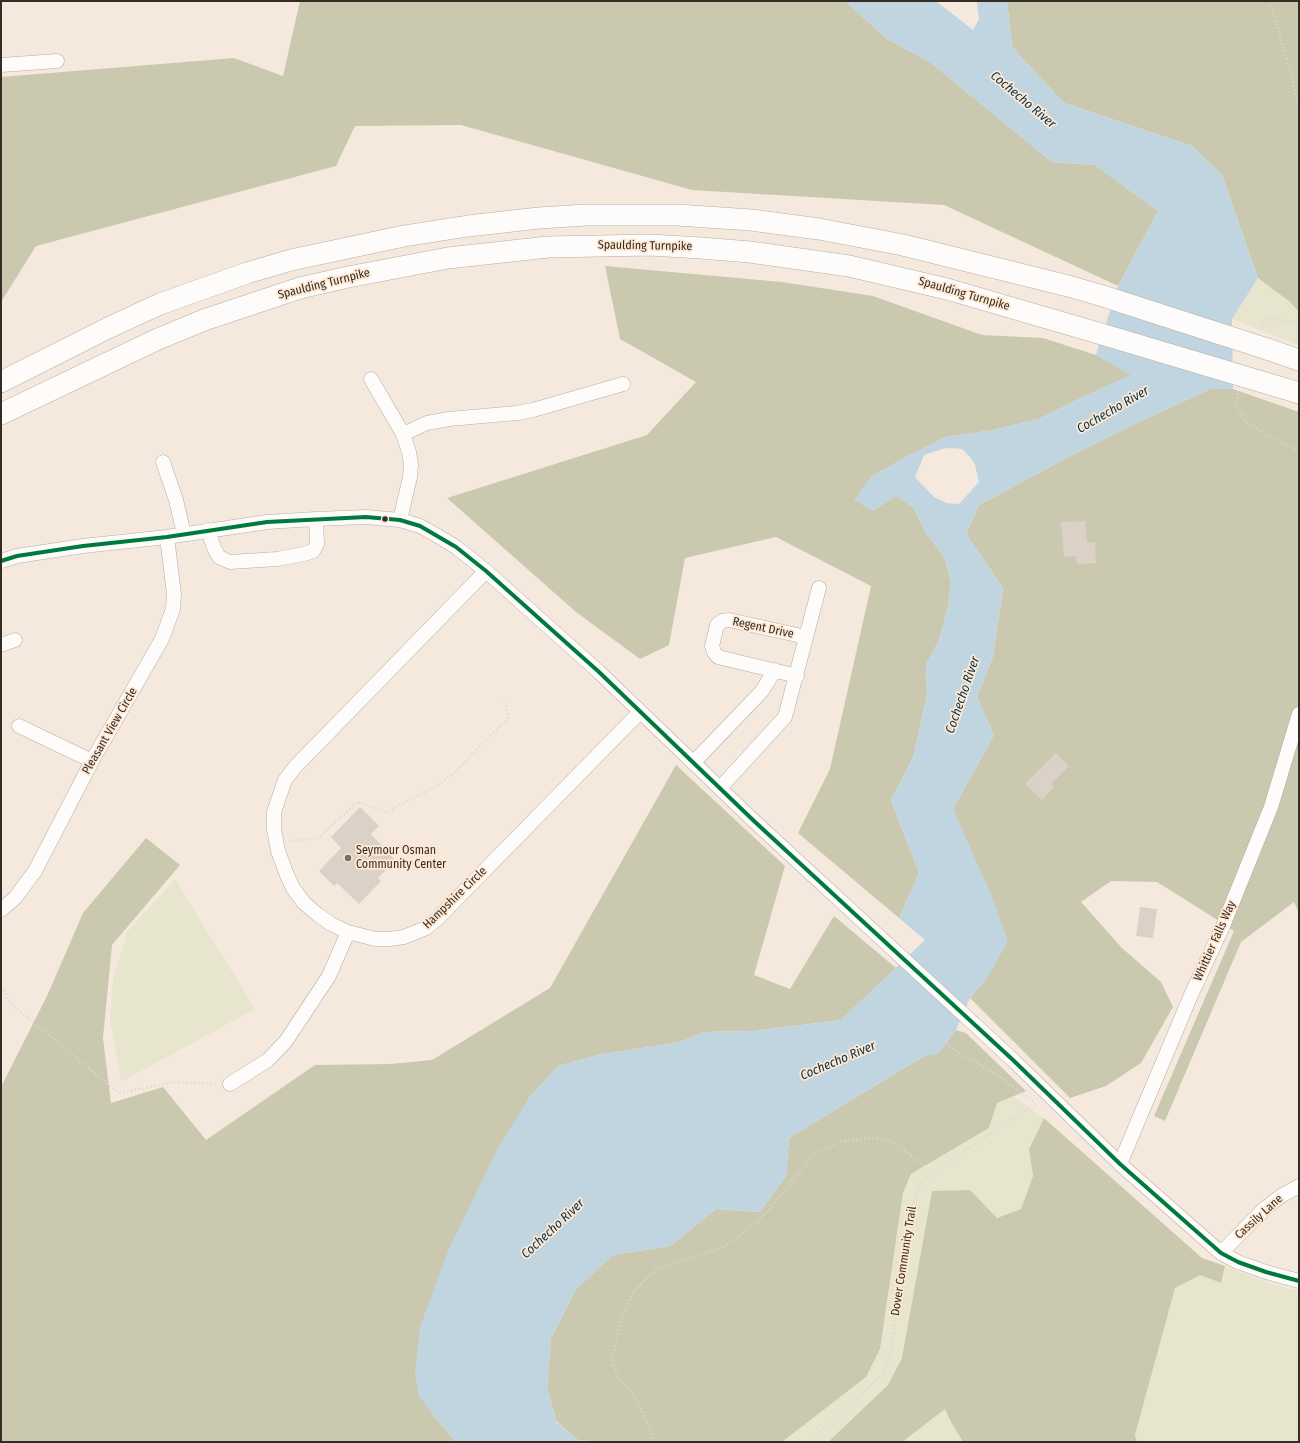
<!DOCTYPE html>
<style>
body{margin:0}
#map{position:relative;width:1300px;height:1443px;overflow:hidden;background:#f5e9dd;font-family:"Fira Sans Condensed",sans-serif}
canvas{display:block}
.frame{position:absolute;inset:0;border:2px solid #352d25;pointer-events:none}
</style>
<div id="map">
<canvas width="1300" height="1443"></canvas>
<div class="frame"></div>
</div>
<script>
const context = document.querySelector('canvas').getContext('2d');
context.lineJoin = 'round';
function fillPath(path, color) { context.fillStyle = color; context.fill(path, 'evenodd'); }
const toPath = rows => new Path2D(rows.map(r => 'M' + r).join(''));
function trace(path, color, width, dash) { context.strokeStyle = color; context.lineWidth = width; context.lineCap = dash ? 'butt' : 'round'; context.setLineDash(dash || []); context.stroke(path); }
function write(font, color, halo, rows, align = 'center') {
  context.font = font + ' "Fira Sans Condensed",sans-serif'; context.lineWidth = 3.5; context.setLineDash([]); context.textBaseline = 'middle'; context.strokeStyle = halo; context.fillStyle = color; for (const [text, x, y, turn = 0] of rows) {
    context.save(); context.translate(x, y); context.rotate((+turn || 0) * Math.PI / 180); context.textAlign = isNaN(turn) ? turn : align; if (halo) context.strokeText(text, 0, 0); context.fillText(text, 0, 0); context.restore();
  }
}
const green = toPath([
 [1258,278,1290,302,1299,312,1299,345,1232,319],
 [175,879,255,1009,121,1082,110,1021,113,978,127,932],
 [1013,1096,1044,1118,1029,1149,1033,1176,1021,1209,997,1218,970,1190,902,1358,888,1385,828,1442,782,1442,866,1377,880,1349,903,1193,911,1174,989,1128,997,1103],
 [1225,1266,1271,1284,1299,1291,1299,1442,1137,1442,1135,1435,1175,1287,1200,1275,1221,1283],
 [945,1409,951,1422,963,1442,904,1442,906,1439]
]);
const forest = toPath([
 [300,1,845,1,887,39,930,62,1052,162,1095,165,1158,211,1118,286,944,205,692,190,461,125,355,126,336,166,36,246,1,302,1,77,234,58,283,76],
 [1007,1,1299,1,1299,312,1290,302,1258,278,1222,175,1192,146,1064,103,1012,47],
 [605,266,782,282,873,296,982,335,1043,338,1096,355,1132,375,1085,396,1039,419,993,430,946,437,906,457,871,477,873,511,895,495,913,507,926,533,945,558,951,583,948,607,939,640,926,665,927,695,913,758,891,800,919,873,899,918,798,833,830,769,871,586,776,537,685,558,669,645,640,659,576,612,447,498,647,435,696,382,620,339],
 [1210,389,1233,389,1299,412,1299,913,1294,902,1241,942,1165,1121,1154,1116,1234,931,1216,919,1157,882,1111,881,1081,902,1122,948,1161,982,1173,1007,1141,1063,1106,1086,1070,1098,970,998,989,975,953,809,994,735,977,697,993,656,1003,588,966,534,979,505,1070,456,1141,421],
 [676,765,785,866,754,975,790,989,834,916,896,968,841,1020,753,1031,704,1032,680,1042,598,1055,558,1066,529,1098,433,1415,456,1442,1,1442,1,1087,47,996,83,913,146,838,180,865,112,945,103,1038,111,1103,163,1087,206,1140,315,1065,391,1064,432,1060,550,988],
 [956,1030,966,1033,1026,1091,997,1103,989,1128,911,1174,903,1193,880,1349,866,1377,782,1442,605,1442,578,1440,556,1421,547,1388,551,1338,576,1289,613,1255,670,1246,716,1209,760,1212,786,1176,789,1138,924,1056,938,1053],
 [1044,1118,1202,1258,1225,1266,1221,1283,1200,1275,1175,1288,1135,1435,1137,1442,963,1442,951,1422,945,1409,906,1439,904,1442,828,1442,888,1385,902,1358,932,1191,970,1190,997,1218,1021,1209,1033,1176,1029,1149]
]);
const water = toPath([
 [845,1,936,1,973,30,979,19,977,3,977,1,1007,1,1012,47,1064,103,1192,146,1222,175,1258,278,1232,319,1233,389,1210,389,1141,421,1070,456,979,505,966,534,1003,588,993,656,977,697,994,735,953,809,991,894,1008,941,989,975,970,998,956,1030,938,1054,924,1056,789,1138,786,1176,760,1212,716,1209,670,1246,613,1255,576,1289,551,1338,547,1388,556,1422,578,1440,605,1442,456,1442,433,1415,419,1396,415,1372,420,1327,448,1251,498,1148,529,1098,558,1066,598,1055,680,1042,704,1032,753,1031,841,1020,925,940,899,918,919,873,891,800,913,758,927,695,926,665,939,640,948,607,951,583,945,558,926,533,913,507,896,496,873,511,854,500,871,477,906,457,946,437,993,430,1039,419,1085,396,1131,375,1096,355,1118,286,1158,211,1095,165,1052,162,930,62,887,39],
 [948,448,962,449,970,457,975,465,979,482,959,504,947,503,934,497,915,477,924,455,942,449]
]);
const building = toPath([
 [1085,521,1087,542,1095,542,1096,563,1077,564,1076,556,1064,557,1061,522],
 [1056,753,1069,766,1051,784,1054,787,1042,800,1025,784],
 [360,807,379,826,371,834,395,860,378,878,381,881,359,904,337,883,334,886,319,871,341,848,331,837],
 [1140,907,1157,909,1153,938,1136,936]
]);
const path = toPath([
 [1270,1,1289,67,1299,107],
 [1260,330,1265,320,1273,318,1299,324],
 [1238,393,1236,405,1246,422,1283,444,1299,451],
 [289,841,319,838,357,802,386,812,435,787,453,774,508,718,505,703],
 [4,990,10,1003,119,1093,176,1082,217,1084],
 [946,1043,960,1054,990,1070,1033,1101],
 [655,1442,637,1400,618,1378,612,1359,620,1324,632,1294,656,1269,722,1248,759,1221,815,1154,842,1141,874,1138,894,1142,932,1173],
 [808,1442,884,1373,891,1354,900,1274,912,1206,920,1183,946,1163,1038,1102]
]);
const minor = toPath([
 [1,65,57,61],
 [371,379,403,434,409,452,411,464,410,477,400,520],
 [403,434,427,423,449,419,517,413,533,410,623,384],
 [163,462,176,500,184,534],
 [208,530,214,548,219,557,230,562,277,559,304,554,313,551,317,544,316,519],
 [1,561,17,556,83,546,167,537,267,522,316,519,366,517,400,520,420,526,436,535,456,547,486,571,599,672,754,821,1013,1060,1120,1164,1221,1253,1238,1262,1266,1272,1299,1281],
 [486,571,295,767,285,780,274,812,274,829,278,851,287,875,293,888,304,903,317,914,331,924,348,932,375,939,390,939,404,937,426,928,436,920,640,712],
 [1,645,15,640],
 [797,676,718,657,714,652,712,646,717,625,722,621,729,620,806,637],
 [19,726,92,761],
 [693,763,762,691,775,670],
 [720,788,785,717,819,588],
 [1,910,15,898,35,871,92,761,162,639,173,609,174,594,167,537],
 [230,1084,268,1060,286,1041,329,976,348,932],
 [1120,1164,1191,995,1223,926,1271,807,1299,714],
 [1221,1253,1263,1210,1281,1196,1299,1186]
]);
const highway = toPath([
 [1267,349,1299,360],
 [1259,381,1299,393],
 [1,382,108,328,160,304,247,273,291,260,404,236,468,226,539,218,586,215,677,215,751,220,819,229,903,245,1072,287,1106,297],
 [1,414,158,339,204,320,300,288,348,277,448,258,548,247,650,245,701,248,750,252,849,266,947,289,1098,333]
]);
const highwayBridge = toPath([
 [1106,297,1267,349],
 [1098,333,1259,381]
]);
const bus1 = toPath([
 [1,561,17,556,83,546,167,537,267,522,366,517,400,520,420,526,456,547,486,571,599,672,754,821,1013,1060,1120,1164,1221,1253,1238,1262,1266,1272,1299,1281]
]);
const markers = [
 [385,519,3.5,"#352d25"],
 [348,858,4,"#786f65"]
];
const streetNames = [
 ["Spaulding Turnpike",645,246,1],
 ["Spaulding Turnpike",324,284,-14],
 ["Spaulding Turnpike",964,294,16],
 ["Regent Drive",763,628,12],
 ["Pleasant View Circle",110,731,-60],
 ["Hampshire Circle",455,898,-44],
 ["Whittier Falls Way",1215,941,-66],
 ["Cassily Lane",1259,1217,-42],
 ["Dover Community Trail",904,1261,-81]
];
const poiNames = [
 ["Seymour Osman",356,851],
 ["Community Center",356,865]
];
const waterNames = [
 ["Cochecho River",1023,100,40],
 ["Cochecho River",1113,410,-30],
 ["Cochecho River",963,695,-71],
 ["Cochecho River",838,1061,-23],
 ["Cochecho River",553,1229,-43]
];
fillPath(green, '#e7e5ce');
fillPath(forest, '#cac9b0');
fillPath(water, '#c1d5e1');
fillPath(building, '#dcd1c7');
trace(minor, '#b5aca3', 15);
trace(highway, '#b5aca3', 22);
trace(path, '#dad6d3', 2.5, [1, 3]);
trace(minor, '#fefcfa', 14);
trace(highway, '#fefcfa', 21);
trace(highwayBridge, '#b5aca3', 22, []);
trace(highwayBridge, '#fefcfa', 21);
trace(bus1, '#00793e', 4);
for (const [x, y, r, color] of markers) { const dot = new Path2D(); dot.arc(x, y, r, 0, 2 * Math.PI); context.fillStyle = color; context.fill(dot); trace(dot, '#ffe8d3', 1.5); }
write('12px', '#352d25', '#ffe8d3', streetNames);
write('12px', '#352d25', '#ffe8d3', poiNames, 'left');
write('italic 13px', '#023249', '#ffe8d3', waterNames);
</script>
